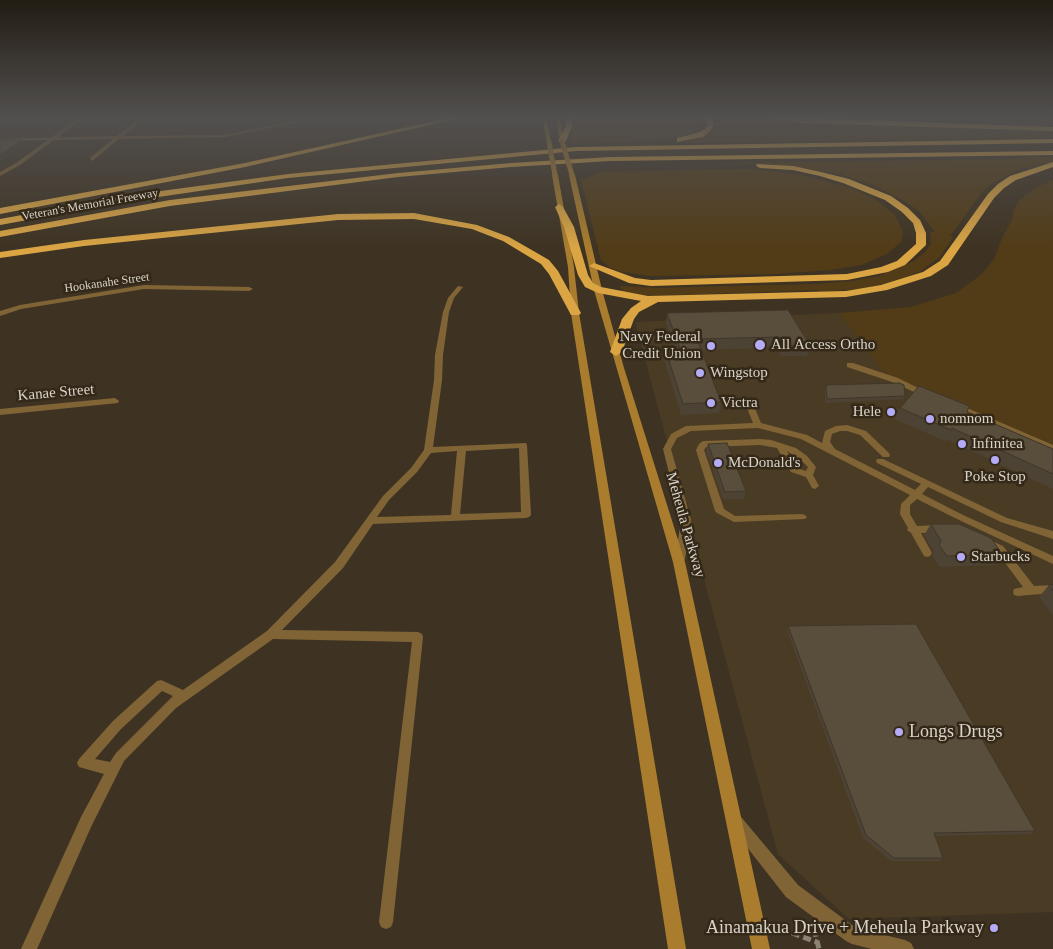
<!DOCTYPE html>
<style>
body{margin:0}
canvas{display:block;background:#3e3322}
</style>
<canvas width="1053" height="949"></canvas>
<script>
const context = document.querySelector('canvas').getContext('2d');
context.lineJoin = 'round';
function fillPath(path, color) { context.fillStyle = color; context.fill(path, 'evenodd'); }
const toPath = rows => new Path2D(rows.map(r => 'M' + r).join(''));
function trace(path, color, width, dash) { context.strokeStyle = color; context.lineWidth = width; context.lineCap = dash ? 'butt' : 'round'; context.setLineDash(dash || []); context.stroke(path); }
function write(font, color, halo, rows, align = 'center') {
  context.font = font + ' "Times New Roman",serif'; context.lineWidth = 5; context.setLineDash([]); context.textBaseline = 'middle'; context.strokeStyle = halo; context.fillStyle = color; for (const [text, x, y, turn = 0] of rows) {
    context.save(); context.translate(x, y); context.rotate((+turn || 0) * Math.PI / 180); context.textAlign = isNaN(turn) ? turn : align; if (halo) context.strokeText(text, 0, 0); context.fillText(text, 0, 0); context.restore();
  }
}
const built = toPath([
 [839,313,891,381,1053,448,1053,912,849,919,778,854,635,322]
]);
const green = toPath([
 [572,116,698,116,703,125,699,129,689,134,663,140,571,144],
 [711,116,748,116,785,120,1053,130,1053,138,676,143,697,139,712,132,715,129,716,123],
 [1019,157,1053,157,1053,162,1020,169,993,183,983,191,950,236,953,237,940,257,922,270,902,280,860,289,820,292,818,290,651,296,622,292,620,286,659,288,816,284,853,281,879,276,914,261,925,252,931,244,930,232,935,232,920,212,903,200,873,185,839,174,771,164,658,164,1020,159],
 [749,169,802,175,854,189,876,200,894,214,903,232,901,242,887,254,861,265,830,270,776,274,650,276,623,272,611,268,601,260,581,180,603,172],
 [1053,180,1053,448,891,381,839,313,911,307,956,293,982,274,994,259,1002,238,1012,220,1014,210,1019,200,1037,187]
]);
const path = toPath([
 [814,929,819,949],
 [792,933,817,942]
]);
const service = toPath([
 [458,286,463,287,454,298,449,312,443,355,442,380,433,447,526,443,527,445,531,515,529,517,526,518,373,524,343,568,282,630,418,632,422,634,423,637,393,922,391,927,386,929,381,927,379,922,412,642,273,639,176,708,124,761,91,827,37,949,21,949,81,817,104,774,79,767,77,763,79,759,113,721,157,681,161,680,183,690,267,631,335,562,383,496,411,468,424,450,434,380,435,355,443,312,448,298,458,286],
 [519,448,521,512,460,514,466,451,519,448],
 [457,451,451,515,377,517,389,500,417,472,431,453,457,451],
 [162,691,173,696,116,753,110,762,95,759,121,729,162,691],
 [847,363,853,363,898,378,930,394,929,396,923,396,892,382,847,367,847,363],
 [954,405,960,405,1053,445,1053,451,954,409,953,407,954,405],
 [748,406,754,406,761,423,807,435,822,443,825,431,836,426,847,425,866,431,889,453,890,455,889,457,883,457,860,435,847,431,840,431,832,434,830,442,835,449,915,490,921,484,877,463,876,461,877,459,883,459,1007,518,1053,531,1053,539,1001,522,928,487,922,494,963,515,1053,556,1053,564,957,519,917,499,910,505,910,514,917,526,938,525,941,527,943,529,941,531,938,533,921,533,932,553,930,556,927,557,924,556,911,533,907,530,908,528,900,514,901,504,910,495,801,439,758,428,691,431,677,438,671,449,691,520,685,559,683,562,680,563,677,562,675,559,681,520,663,449,671,434,686,426,753,423,747,408,748,406],
 [760,439,771,440,796,448,807,456,816,467,813,475,819,486,815,489,812,488,806,477,791,472,777,448,760,445,706,447,704,450,724,509,735,516,802,514,805,515,807,517,805,519,734,522,717,513,715,511,696,450,699,444,703,441,760,439],
 [787,451,801,460,808,467,806,471,797,468,787,451],
 [988,539,1003,546,1034,586,1053,585,1053,593,1018,596,1014,595,1013,592,1014,589,1023,587,997,552,985,546,983,543,985,540,988,539]
]);
const minor = toPath([
 [143,116,147,116,123,136,225,135,322,116,330,116,225,137,119,139,92,161,90,158,113,139,0,141,0,139,117,136,143,116],
 [144,285,249,287,253,289,249,291,144,289,21,309,0,316,0,311,20,305,144,285],
 [115,398,119,401,118,403,0,415,0,409,115,398]
]);
const tertiary = toPath([
 [81,116,86,116,20,165,0,176,0,172,16,163,81,116],
 [737,815,742,818,798,885,856,928,905,940,911,943,914,949,872,949,852,944,846,941,786,897,732,828,729,823,732,818,737,815]
]);
const secondary = toPath([
 [542,116,546,116,551,143,547,142,542,116],
 [556,116,560,116,564,142,560,141,556,116],
 [555,173,558,175,574,267,579,313,686,949,668,949,571,313,568,267,552,175,555,173],
 [572,173,575,175,602,290,624,368,685,562,770,949,752,949,673,562,594,290,569,175,572,173]
]);
const motorway = toPath([
 [458,116,469,116,245,167,0,214,0,208,245,163,458,116],
 [567,116,573,116,572,126,566,141,562,143,558,141,566,126,567,116],
 [701,116,708,116,712,120,714,125,710,131,703,137,677,142,677,138,697,133,705,129,708,125,701,116],
 [758,116,1053,127,1053,131,804,123,761,118,758,116],
 [1053,139,1053,143,576,151,288,178,131,201,0,225,0,219,131,195,288,174,576,147,1053,139],
 [1053,151,1053,155,610,161,511,167,398,177,170,206,0,237,0,231,170,200,398,173,511,163,610,157,1053,151],
 [1053,162,1053,167,1016,180,1004,188,994,198,948,265,931,276,887,290,846,297,658,302,639,312,634,319,622,352,616,356,610,352,622,319,631,308,641,301,598,293,585,287,578,275,564,227,555,207,559,204,563,207,574,227,588,275,593,283,601,287,648,296,846,291,881,285,923,272,940,261,988,194,998,184,1010,176,1053,162],
 [757,164,793,166,821,172,849,179,891,196,908,208,920,220,926,233,926,245,905,265,888,272,847,280,651,286,629,283,589,266,594,263,635,278,651,280,847,274,881,267,897,261,916,244,916,233,913,223,902,212,885,200,843,183,820,176,793,170,760,168,756,166,757,164],
 [414,213,477,225,509,237,530,249,549,260,558,271,581,313,579,315,571,315,549,274,541,264,503,241,472,229,414,219,338,220,84,246,0,258,0,252,84,240,338,214,414,213]
]);
const secondaryBridge = toPath([
 [562,141,572,175],
 [549,142,555,175]
]);
const wall = toPath([
 [788,310,810,345,807,356,781,356,776,348,701,350,721,402,719,413,681,415,664,359,665,348,675,348,666,323,667,313],
 [826,385,905,396,903,399,825,403,825,389],
 [900,408,967,412,1053,449,1053,489,946,439,945,441,894,419],
 [708,444,746,491,744,499,723,499,706,451],
 [931,524,1002,554,994,565,940,567,932,556,934,552,924,535],
 [1049,585,1053,585,1053,615,1039,597],
 [788,626,1035,831,1031,834,935,836,943,858,940,861,891,861,863,838,787,630]
]);
const shadedWall = toPath([
 [22,140,24,146,0,162,0,155]
]);
const building = toPath([
 [0,140,22,140,0,155,0,140],
 [788,310,810,345,784,346,779,337,697,339,721,402,683,404,665,348,680,348,667,313,788,310],
 [899,383,904,385,905,396,827,399,826,385,899,383],
 [919,386,969,406,967,412,1053,449,1053,474,952,428,951,430,900,408,919,386],
 [727,443,746,491,725,492,708,444,727,443],
 [931,524,959,524,991,538,1002,554,947,556,939,545,941,541,931,524],
 [1049,585,1053,585,1053,591,1049,585],
 [916,624,1035,831,934,833,943,858,894,858,866,835,788,626,916,624]
]);
const markers = [
 [760,345,6,"#b5acf8"],
 [711,346,5,"#b5acf8"],
 [700,373,5,"#b5acf8"],
 [711,403,5,"#b5acf8"],
 [891,412,5,"#b5acf8"],
 [930,419,5,"#b5acf8"],
 [962,444,5,"#b5acf8"],
 [995,460,5,"#b5acf8"],
 [718,463,5,"#b5acf8"],
 [961,557,5,"#b5acf8"],
 [899,732,5,"#b5acf8"],
 [994,928,5,"#b5acf8"]
];
const farStreetnames = [
 ["Veteran's Memorial Freeway",90,205,-10],
 ["Hookanahe Street",107,283,-8]
];
const poiNames = [
 ["Navy Federal",701,337,"right"],
 ["Credit Union",701,354,"right"],
 ["All Access Ortho",771,345],
 ["Wingstop",710,373],
 ["Victra",721,403],
 ["Hele",881,412,"right"],
 ["nomnom",940,419],
 ["Infinitea",972,444],
 ["McDonald's",728,463],
 ["Poke Stop",995,477,"center"],
 ["Starbucks",971,557]
];
const streetNames = [
 ["Kanae Street",56,393,-5],
 ["Meheula Parkway",685,525,74]
];
const nearPoinames = [
 ["Longs Drugs",909,732],
 ["Ainamakua Drive + Meheula Parkway",984,928,"right"]
];
fillPath(built, '#4a3b24');
fillPath(green, '#523c17');
trace(path, '#8b8375', 5, [8, 4]);
fillPath(service, '#806436');
fillPath(minor, '#806436');
fillPath(tertiary, '#806436');
fillPath(secondary, '#a97d2d');
fillPath(motorway, '#dba544');
trace(secondaryBridge, '#a97d2d', 5);
fillPath(wall, '#4d4334');
fillPath(shadedWall, '#3e372a');
fillPath(building, '#594e3c');
trace(building, '#3e372a', 1);
const sky = context.createLinearGradient(0, 0, 0, 249);
sky.addColorStop(0, '#221c13');
sky.addColorStop(0.47, '#52504f');
sky.addColorStop(1, '#52504f00');
context.fillStyle = sky;
context.fillRect(0, 0, 1053, 249);
for (const [x, y, r, color] of markers) { const dot = new Path2D(); dot.arc(x, y, r, 0, 2 * Math.PI); context.fillStyle = color; context.fill(dot); trace(dot, '#342919', 2); }
write('12px', '#d9d3c8', '#342919', farStreetnames);
write('15px', '#d9d3c8', '#342919', poiNames, 'left');
write('15px', '#d9d3c8', '#342919', streetNames);
write('18px', '#d9d3c8', '#342919', nearPoinames, 'left');
</script>
